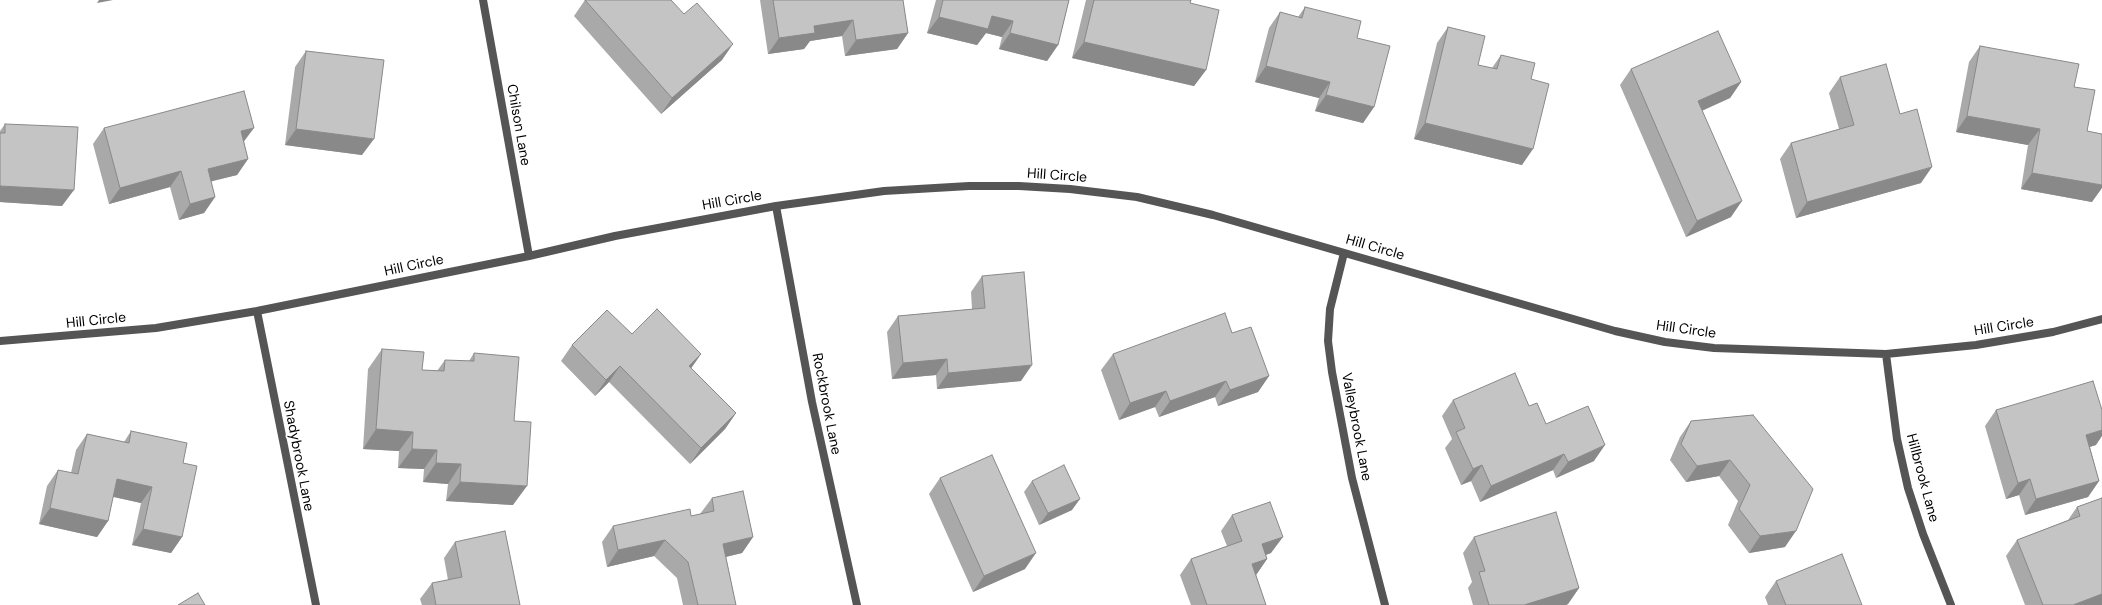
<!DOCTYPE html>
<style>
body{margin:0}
canvas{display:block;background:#fff}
</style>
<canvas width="2102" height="605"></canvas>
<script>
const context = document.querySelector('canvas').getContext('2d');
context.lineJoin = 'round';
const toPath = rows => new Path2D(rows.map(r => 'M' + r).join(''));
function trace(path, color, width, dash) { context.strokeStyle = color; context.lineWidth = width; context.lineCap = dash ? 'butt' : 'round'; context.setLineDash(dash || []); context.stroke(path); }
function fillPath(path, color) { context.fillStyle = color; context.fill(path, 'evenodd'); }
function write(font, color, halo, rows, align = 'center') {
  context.font = font + ' "DM Sans",sans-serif'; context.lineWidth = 3.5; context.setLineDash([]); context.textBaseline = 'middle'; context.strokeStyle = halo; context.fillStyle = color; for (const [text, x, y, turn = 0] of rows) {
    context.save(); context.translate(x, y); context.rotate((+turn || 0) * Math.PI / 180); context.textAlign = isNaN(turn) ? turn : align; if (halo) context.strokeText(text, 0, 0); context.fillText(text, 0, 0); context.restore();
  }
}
const minor = toPath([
 [483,0,529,256],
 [776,206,812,402,857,605],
 [1344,253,1330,309,1328,341,1332,372,1352,478,1385,605],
 [257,311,316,605],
 [0,341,156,328,257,311,529,256,615,236,776,206,884,191,969,186,1019,186,1070,189,1137,197,1213,215,1615,331,1665,342,1714,348,1886,354,1976,345,2053,332,2102,319],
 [1886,354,1897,439,1908,488,1923,534,1951,605]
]);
const wall = toPath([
 [585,0,671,0,722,60,661,114,574,16],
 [760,0,903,0,908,33,897,49,845,56,842,36,810,41,804,49,768,54],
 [936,0,1069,0,1058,45,1047,61,999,49,1002,37,986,33,977,45,927,33],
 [1086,0,1191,0,1190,3,1206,70,1194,86,1072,58],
 [1305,7,1357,38,1374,107,1363,123,1315,111,1319,98,1255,82,1269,28,1280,12,1298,17],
 [1448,27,1478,65,1492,68,1501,55,1531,79,1522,165,1414,139,1437,43],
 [1980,46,2074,87,2087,131,2092,202,2021,189,2028,145,1956,132,1969,62],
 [306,51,362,155,285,145,295,67],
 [1631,69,1741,82,1730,98,1702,111,1731,217,1686,237,1620,85],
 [1840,77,1900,114,1921,183,1796,218,1780,159,1791,143,1839,129,1829,93],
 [5,124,62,206,0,202,0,131],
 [104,128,244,142,248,159,237,175,211,181,215,197,204,213,179,220,170,187,109,204,93,144],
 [982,276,1021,381,937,389,936,375,892,379,887,332,898,316,972,309,971,292],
 [1232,333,1269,376,1258,392,1218,406,1215,397,1159,417,1155,407,1119,420,1101,370,1113,354],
 [632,334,701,354,691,368,736,413,725,429,690,464,609,382,595,396,561,361,572,345],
 [382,349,422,370,437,371,445,360,469,361,474,353,514,421,513,505,446,501,448,484,423,482,424,469,398,468,399,451,363,449,368,369],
 [1453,400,1529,406,1546,424,1594,461,1556,478,1553,470,1480,502,1471,481,1461,485,1445,448,1452,439,1442,416],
 [1996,410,2096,445,2090,447,2099,481,2088,497,2025,515,2019,495,2006,499,1985,426],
 [1753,415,1785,547,1749,553,1728,525,1738,501,1719,476,1686,482,1670,460,1680,437,1691,421],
 [131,431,183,463,182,537,171,553,132,545,141,503,113,497,108,521,97,537,39,524,47,486,58,470,71,473,76,450,87,434,124,442],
 [940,478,1025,569,973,592,929,494],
 [1032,481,1072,510,1039,525,1024,492],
 [712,498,753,537,742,553,726,557,736,605,683,605,677,578,654,556,607,567,602,542,613,526,691,516,700,514],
 [2102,498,2102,605,2025,605,2006,556,2017,540,2068,520,2077,507],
 [1232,515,1271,553,1266,555,1267,559,1256,575,1266,605,1191,605,1180,575,1191,559,1227,546,1221,531],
 [1474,537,1579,588,1568,604,1566,605,1473,605,1468,588,1472,582,1463,553],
 [455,542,520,605,422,605,420,599,432,583,448,580,444,558],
 [1776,581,1862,605,1768,605,1765,597]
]);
const shadedWall = toPath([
 [99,0,113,0,97,3],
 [992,16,1013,21,1002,37,986,33,977,45,927,33,939,17],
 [853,20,842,36,810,41,804,49,768,54,779,38,814,26],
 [908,33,897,49,845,56,856,40],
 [1010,33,1058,45,1047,61,999,49],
 [1084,42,1206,70,1194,86,1072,58],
 [733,44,722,60,661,114,672,98],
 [1266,66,1330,82,1319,98,1255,82],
 [1741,82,1730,98,1687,117,1698,101],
 [1326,95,1374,107,1363,123,1315,111],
 [1967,116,2040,129,2028,145,1956,132],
 [1425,123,1533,149,1522,165,1414,139],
 [254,128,242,144,241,131],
 [296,129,374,139,362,155,285,145],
 [248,159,237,175,197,185,208,169],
 [1932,167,1921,183,1796,218,1807,202],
 [181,171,170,187,109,204,120,188],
 [2032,173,2102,185,2102,188,2092,202,2021,189],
 [0,186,74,190,62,206,0,202],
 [215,197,204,213,179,220,190,204],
 [1742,201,1731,217,1686,237,1697,221],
 [701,354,690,370,689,366],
 [947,359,936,375,892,379,903,363],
 [1032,365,1021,381,937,389,948,373],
 [620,366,609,382,595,396,606,380],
 [1269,376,1258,392,1218,406,1230,390],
 [1226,381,1215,397,1159,417,1170,401],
 [1166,391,1155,407,1119,420,1130,403],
 [736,413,725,429,690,464,701,448],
 [376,429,413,432,399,451,363,449],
 [2102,430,2102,436,2096,445,2075,451,2086,435],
 [1605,445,1594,461,1556,478,1568,462],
 [412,449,437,450,424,469,398,468],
 [1564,454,1553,470,1480,502,1491,486],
 [1730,460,1719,476,1686,482,1697,466],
 [436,463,461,464,448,484,423,482],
 [1482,465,1471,481,1461,485,1473,469],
 [117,479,152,487,141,503,106,495],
 [2030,479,2019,495,2006,499,2018,483],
 [2099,481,2088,497,2025,515,2036,499],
 [460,482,527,486,513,505,446,501],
 [1080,499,1072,510,1039,525,1048,513],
 [50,508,108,521,97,537,39,524],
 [143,529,182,537,171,553,132,545],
 [1796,531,1785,547,1749,553,1760,536],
 [753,537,742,553,712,560,723,544],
 [1283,537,1271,553,1251,560,1262,544],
 [665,540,654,556,607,567,618,550],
 [1036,553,1025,569,973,592,984,576],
 [1267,559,1256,575,1240,580,1252,564],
 [1579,588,1568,604,1566,605,1524,605],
 [2102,594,2102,605,2073,605]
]);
const building = toPath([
 [585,0,671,0,684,14,697,3,733,44,672,98,585,0],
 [773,0,903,0,908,33,856,40,853,20,814,26,815,33,779,38,773,0],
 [943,0,1069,0,1058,45,1010,33,1013,21,992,16,988,29,939,17,943,0],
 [1094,0,1191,0,1190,3,1219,10,1206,70,1084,42,1094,0],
 [1305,7,1361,21,1357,38,1390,46,1374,107,1326,95,1330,82,1266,66,1280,12,1302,18,1305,7],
 [1448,27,1485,36,1478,65,1497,69,1501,55,1535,63,1531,79,1549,84,1533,149,1425,123,1448,27],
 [1718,31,1741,82,1698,101,1742,201,1697,221,1631,69,1718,31],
 [1980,46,2079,64,2074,87,2095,90,2087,131,2102,134,2102,185,2032,173,2040,129,1967,116,1980,46],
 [306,51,384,60,374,139,296,129,306,51],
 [1886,64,1900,114,1917,109,1932,167,1807,202,1791,143,1854,125,1840,77,1886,64],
 [244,91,254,128,241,131,248,159,208,169,215,197,190,204,181,171,120,188,104,128,244,91],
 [5,124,78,127,74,190,0,186,0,133,5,133,5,124],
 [1024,272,1032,365,948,373,947,359,903,363,898,316,985,308,982,276,1024,272],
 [657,309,701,354,689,366,736,413,701,448,620,366,606,380,572,345,607,310,632,334,657,309],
 [1225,313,1232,333,1251,327,1269,376,1230,390,1226,381,1170,401,1166,391,1130,403,1113,354,1225,313],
 [382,349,424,352,422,370,444,371,445,360,474,361,474,353,519,357,514,421,531,422,527,486,460,482,461,464,436,463,437,450,412,449,413,432,376,429,382,349],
 [1515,373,1529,406,1537,403,1546,424,1588,406,1605,445,1568,462,1564,454,1491,486,1482,465,1473,469,1456,432,1465,428,1453,400,1515,373],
 [2093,381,2102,410,2102,430,2086,435,2099,481,2036,499,2030,479,2018,483,1996,410,2093,381],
 [1753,415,1813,489,1796,531,1760,536,1739,509,1750,485,1730,460,1697,466,1681,444,1691,421,1753,415],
 [131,431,187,443,183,463,197,466,182,537,143,529,152,487,117,479,108,521,50,508,58,470,78,474,87,434,129,443,131,431],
 [992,455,1036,553,984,576,940,478,992,455],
 [1064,465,1080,499,1048,513,1032,481,1064,465],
 [743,491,753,537,723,544,736,605,698,605,688,562,665,540,618,550,613,526,690,509,691,516,714,511,712,498,743,491],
 [2102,498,2102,594,2073,605,2043,605,2017,540,2080,516,2077,507,2102,498],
 [1270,502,1283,537,1262,544,1267,559,1252,564,1266,605,1207,605,1191,559,1242,541,1232,515,1270,502],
 [1556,512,1579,588,1524,605,1489,605,1479,572,1485,571,1474,537,1556,512],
 [505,531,520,605,436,605,432,583,462,577,455,542,505,531],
 [1842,554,1862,605,1786,605,1776,581,1842,554],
 [198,593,205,605,178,605,198,593]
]);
const streetNames = [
 ["Chilson Lane",518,125,80],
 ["Hill Circle",1057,176,4],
 ["Hill Circle",732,201,-10],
 ["Hill Circle",1375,248,16],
 ["Hill Circle",414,266,-12],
 ["Hill Circle",96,321,-6],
 ["Hill Circle",2004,327,-9],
 ["Hill Circle",1686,330,8],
 ["Rockbrook Lane",826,404,79],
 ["Valleybrook Lane",1356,427,79],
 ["Shadybrook Lane",298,456,79],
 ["Hillbrook Lane",1922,478,75]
];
trace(minor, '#555', 8);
fillPath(wall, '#a9a9a9');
fillPath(shadedWall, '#898989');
fillPath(building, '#c4c4c4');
trace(building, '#898989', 1);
write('14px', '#000', '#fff', streetNames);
</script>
